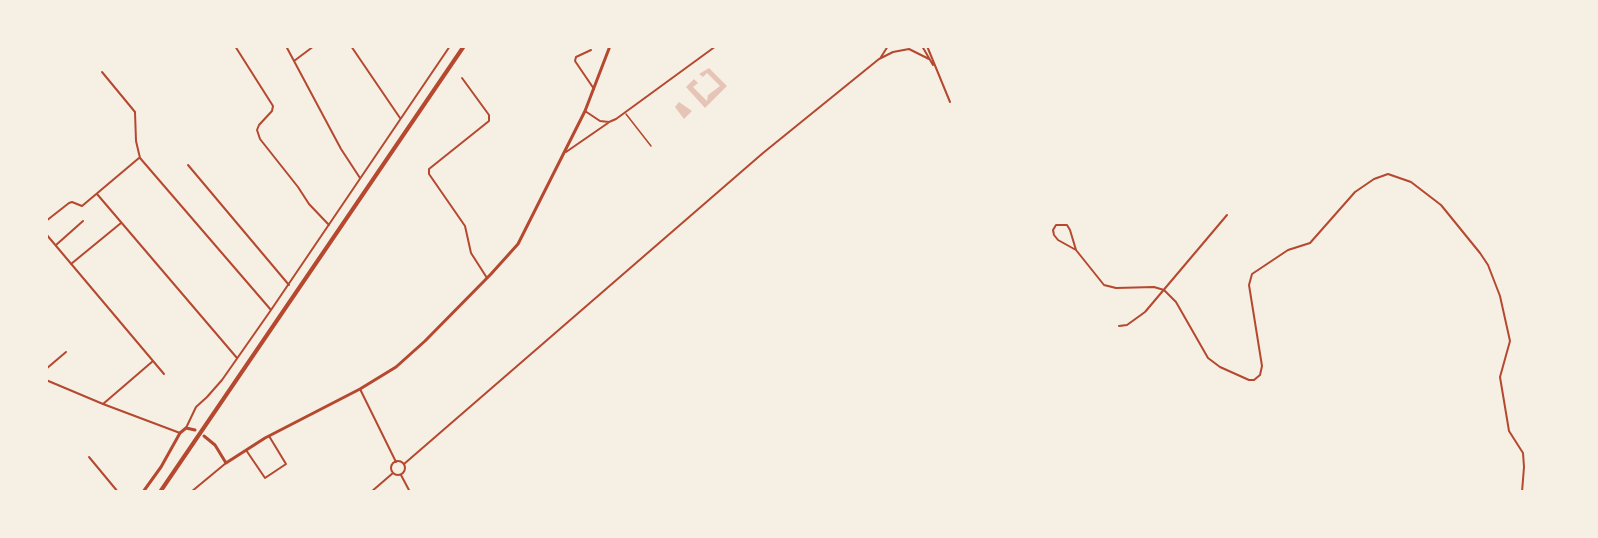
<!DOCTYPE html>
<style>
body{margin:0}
#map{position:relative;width:1598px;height:538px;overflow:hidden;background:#f6efe4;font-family:"Space Grotesk",sans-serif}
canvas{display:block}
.frame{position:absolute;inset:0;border:48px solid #f6efe4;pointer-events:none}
</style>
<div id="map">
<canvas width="1598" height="538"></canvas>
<div class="frame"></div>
</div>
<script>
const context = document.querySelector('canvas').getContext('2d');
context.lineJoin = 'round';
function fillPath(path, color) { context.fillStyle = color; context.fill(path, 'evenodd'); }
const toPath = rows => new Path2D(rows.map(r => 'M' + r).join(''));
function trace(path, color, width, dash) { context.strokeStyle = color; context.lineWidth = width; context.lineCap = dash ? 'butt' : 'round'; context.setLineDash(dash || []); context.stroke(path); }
const building = toPath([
 [709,68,727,86,705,108,686,87,694,79,698,83,693,87,707,101,708,95,720,86,707,73,703,77,699,74],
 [679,102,692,111,684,119,675,107]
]);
const service = toPath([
 [626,114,651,146]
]);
const pedestrian = toPath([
 [1076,250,1058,240,1054,235,1053,230,1056,225,1067,225,1070,230,1076,250,1104,285,1116,288,1154,287,1164,290,1176,302,1208,358,1220,367,1249,380,1254,380,1260,375,1262,366,1249,285,1252,274,1288,250,1310,243,1355,192,1374,179,1388,174,1411,182,1441,205,1480,253,1488,265,1500,296,1510,341,1500,377,1509,431,1523,453,1524,467,1522,492],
 [1119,326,1127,325,1145,312,1227,215]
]);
const minor = toPath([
 [235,46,273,106,272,111,259,125,257,130,260,139,298,187,309,204,329,225],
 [286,46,341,149,360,178],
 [351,46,400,118],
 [922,46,933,65],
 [927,46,950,102],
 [591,50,576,57,575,61,594,89],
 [881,57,888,46],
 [294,61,314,46],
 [102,72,135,112,136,141,140,158,271,310],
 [462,78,489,115,489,121,429,169,429,174,465,226,471,253,487,278],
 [585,111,600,121,609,122,616,119,716,46],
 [566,152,608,123],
 [188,165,289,285],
 [97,194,237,358],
 [46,221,69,203,72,202,82,206,139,158],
 [46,234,164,374],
 [56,245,83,221],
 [71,264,121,223],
 [46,369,66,352],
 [46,380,103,404,180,433],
 [360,389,396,462],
 [103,404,153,361],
 [186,428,196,407,207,397,222,380,271,310,450,46],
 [246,450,265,478,286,464,269,436],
 [89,457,118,492],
 '391 468a7 7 0 1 1 14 0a7 7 0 1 1-14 0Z',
 [404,464,763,153,879,59,893,52,909,49,929,59],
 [401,475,410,492],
 [191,492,226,463],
 [371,492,393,473]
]);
const tertiary = toPath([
 [204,436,215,445,226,463,265,438,360,389,396,367,425,341,491,274,518,244,585,111,610,46],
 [143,492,161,467,180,433,186,428,195,430]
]);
const primary = toPath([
 [160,492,464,46]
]);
fillPath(building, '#e6c5b7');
trace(service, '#b5482f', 1.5);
trace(pedestrian, '#b5482f', 2);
trace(minor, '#b5482f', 2);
trace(tertiary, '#b5482f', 3);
trace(primary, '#b5482f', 4);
</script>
